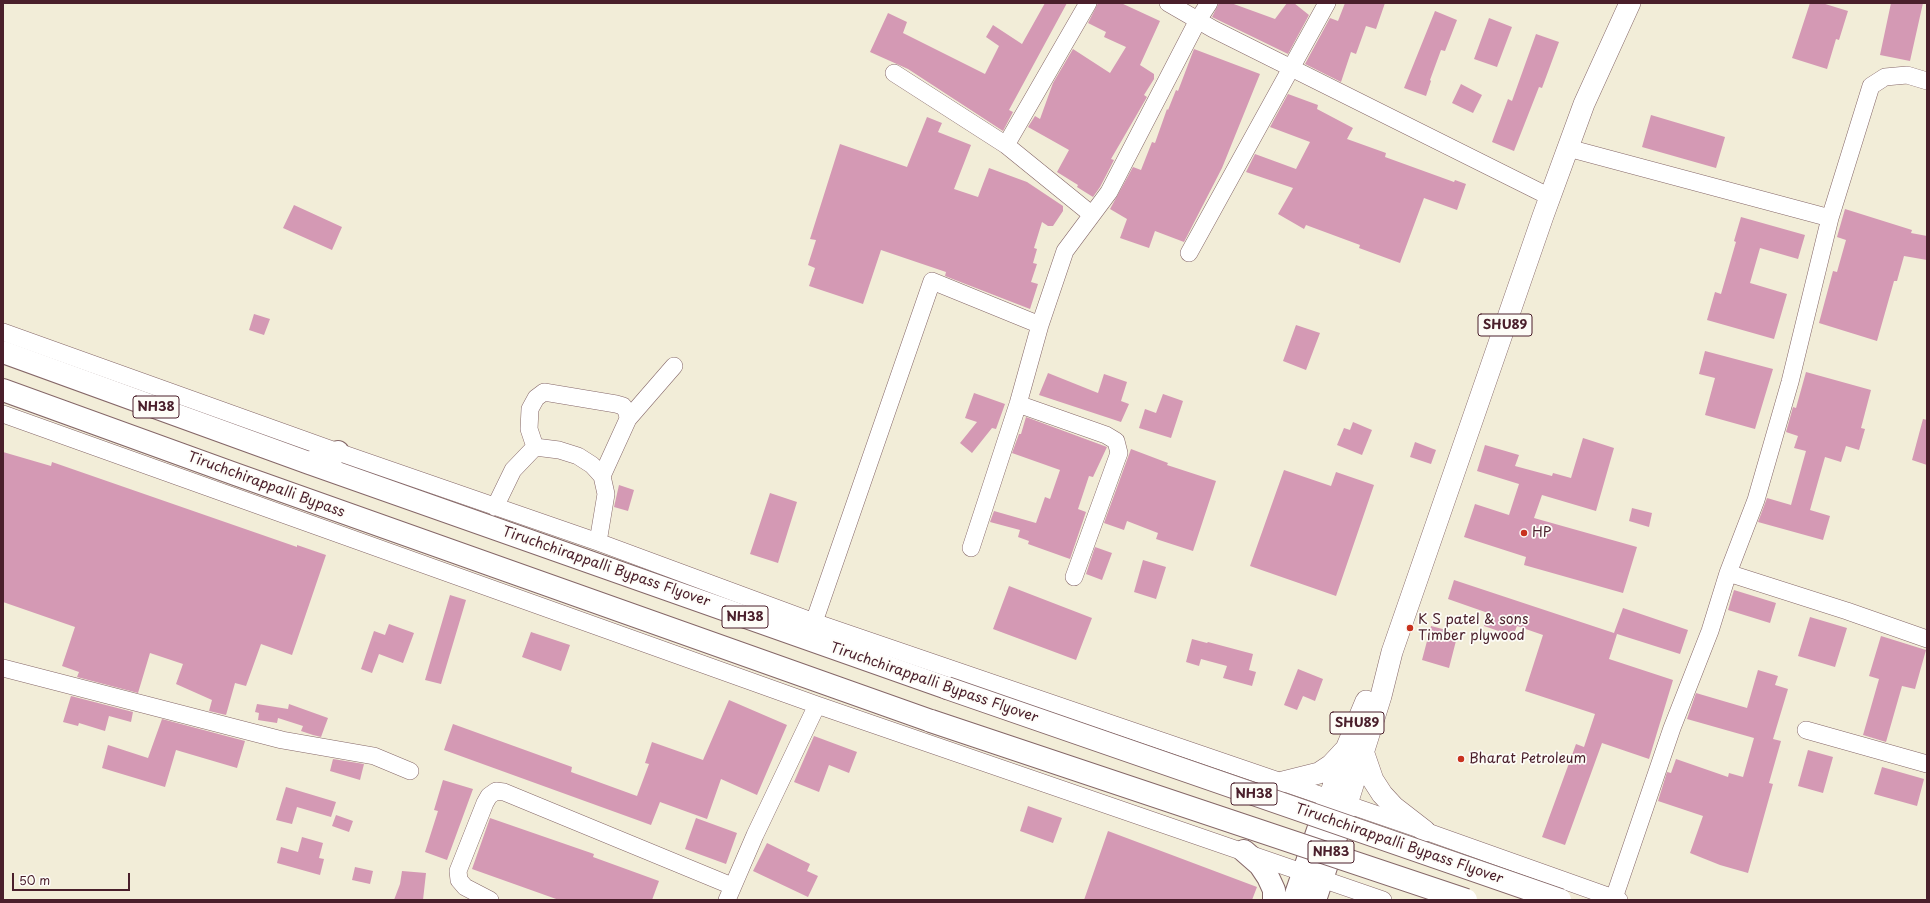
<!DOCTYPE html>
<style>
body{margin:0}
#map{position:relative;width:1930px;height:903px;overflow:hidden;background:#f2edd8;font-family:"Playpen Sans",sans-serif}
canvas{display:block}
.frame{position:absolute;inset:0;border:4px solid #4a1f2b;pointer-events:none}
.scale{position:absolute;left:12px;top:873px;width:118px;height:18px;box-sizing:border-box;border:2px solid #4a1f2b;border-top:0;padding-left:5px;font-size:12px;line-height:14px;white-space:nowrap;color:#4a1f2b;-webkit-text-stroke:3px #fdfcf7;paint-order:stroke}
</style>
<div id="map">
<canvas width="1930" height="903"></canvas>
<div class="frame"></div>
<div class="scale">50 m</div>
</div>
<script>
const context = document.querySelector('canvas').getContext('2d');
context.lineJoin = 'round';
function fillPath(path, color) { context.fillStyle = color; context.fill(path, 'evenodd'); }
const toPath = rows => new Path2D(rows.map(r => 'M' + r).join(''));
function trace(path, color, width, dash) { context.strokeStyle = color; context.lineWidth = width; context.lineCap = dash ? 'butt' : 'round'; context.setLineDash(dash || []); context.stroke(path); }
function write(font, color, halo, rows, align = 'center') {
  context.font = font + ' "Playpen Sans",sans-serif'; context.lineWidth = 3.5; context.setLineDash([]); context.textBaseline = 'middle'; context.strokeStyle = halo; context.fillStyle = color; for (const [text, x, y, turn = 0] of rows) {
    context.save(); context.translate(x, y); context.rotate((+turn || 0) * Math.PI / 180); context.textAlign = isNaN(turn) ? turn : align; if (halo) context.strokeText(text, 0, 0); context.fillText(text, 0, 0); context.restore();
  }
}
const building = toPath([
 [1045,3,1067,3,1009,110,1013,112,1003,131,908,69,870,52,888,13,907,22,903,33,985,74,999,46,986,37,993,25,1022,44],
 [1098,3,1121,3,1160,21,1140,65,1154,74,1154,79,1144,95,1147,97,1111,159,1114,160,1100,187,1093,197,1077,187,1078,185,1057,172,1069,150,1028,127,1035,116,1040,119,1053,83,1073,49,1110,73,1126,47,1104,37,1106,32,1088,23],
 [1219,3,1231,3,1275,19,1287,3,1294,3,1309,15,1288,54,1212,17],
 [1345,3,1385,3,1376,29,1366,26,1356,54,1351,52,1341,82,1305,64,1330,18,1338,21],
 [1810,3,1822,3,1848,11,1839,40,1836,39,1827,69,1792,58],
 [1891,3,1923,3,1910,61,1880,55],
 [1435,11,1457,20,1445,51,1441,50,1430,80,1431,81,1426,96,1404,88],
 [1489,18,1512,27,1497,67,1474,59],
 [1536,34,1559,42,1542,88,1539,87,1514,151,1492,142,1508,99,1512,101],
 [1194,49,1260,74,1222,168,1184,242,1155,231,1149,248,1120,238,1127,219,1110,209,1133,167,1141,170,1152,142,1155,143,1167,109,1168,110,1176,90,1178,91],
 [1461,84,1482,95,1473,113,1452,103],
 [1288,94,1318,105,1317,109,1353,128,1347,139,1386,153,1385,157,1454,182,1455,180,1466,184,1457,210,1424,198,1400,263,1359,248,1360,245,1306,225,1304,229,1278,214,1293,188,1246,172,1255,154,1296,169,1310,142,1270,127],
 [1651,115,1725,137,1716,168,1642,147],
 [927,117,942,123,938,132,971,145,954,189,978,197,989,168,1027,182,1063,206,1063,211,1053,226,1048,226,1042,222,1034,248,1037,249,1033,263,1037,264,1031,282,1038,284,1030,309,945,276,946,272,881,250,863,304,809,286,815,268,808,265,816,240,810,239,840,144,907,167],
 [294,205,342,227,332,250,283,228],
 [1845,209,1912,230,1911,233,1927,236,1927,260,1904,256,1897,281,1894,281,1877,341,1819,323,1833,271,1837,272,1846,240,1837,237],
 [1741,217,1805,235,1798,259,1760,248,1750,283,1787,294,1774,339,1707,320,1715,292,1721,294,1736,242,1734,241],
 [254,314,270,319,264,335,249,330],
 [1296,325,1320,333,1306,370,1283,361],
 [1705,351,1773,369,1755,429,1705,415,1715,378,1699,374],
 [1806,372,1871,390,1861,428,1865,429,1859,450,1846,446,1841,462,1825,457,1810,510,1830,516,1823,540,1758,522,1767,498,1791,505,1806,451,1794,448,1798,436,1786,432,1793,407,1796,408],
 [1048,373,1098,393,1104,374,1127,382,1121,401,1129,404,1121,422,1039,395],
 [974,393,1005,404,996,429,992,428,972,453,960,443,977,422,965,418],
 [1163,394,1183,401,1171,438,1139,428,1145,409,1156,413],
 [1026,417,1107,447,1093,477,1089,476,1078,509,1086,512,1070,559,1028,544,1029,541,1018,537,1020,530,990,522,994,511,1036,523,1045,497,1050,499,1060,470,1012,453,1019,434,1021,434],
 [1923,419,1927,420,1927,465,1912,460],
 [1353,422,1372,430,1362,455,1337,445,1344,428,1350,430],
 [1583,438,1614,448,1596,511,1542,495,1534,518,1637,547,1623,593,1524,565,1526,557,1464,537,1475,504,1509,515,1519,484,1477,471,1485,445,1519,455,1515,466,1552,476,1553,473,1571,478],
 [1415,442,1436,450,1431,464,1410,457],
 [1131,449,1168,463,1167,465,1216,481,1193,551,1156,539,1158,533,1127,521,1124,530,1104,523],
 [3,452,51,466,52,462,297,547,297,545,326,555,292,655,261,644,246,686,235,683,226,715,209,711,212,700,176,684,183,664,150,653,138,693,77,677,79,672,62,666,75,627,3,602],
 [1284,470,1331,486,1336,472,1374,485,1336,596,1250,566],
 [619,485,634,490,628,511,614,507],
 [770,493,797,502,778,563,750,554],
 [1632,508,1652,513,1649,527,1629,521],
 [1095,547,1112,553,1102,580,1086,574],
 [1143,560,1166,567,1156,599,1134,592],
 [1454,580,1617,634,1609,659,1673,680,1649,759,1602,743,1565,845,1542,837,1576,744,1584,747,1595,714,1525,691,1543,635,1517,626,1513,636,1484,626,1488,613,1448,599],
 [1009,586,1092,618,1076,660,993,629],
 [1734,590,1776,603,1770,623,1728,610],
 [450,595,466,600,441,684,425,680],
 [1623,608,1688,630,1680,654,1614,633],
 [1810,617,1847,628,1835,667,1798,656],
 [389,624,414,633,403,663,379,654,372,673,361,669,374,631,385,635],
 [1431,626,1458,633,1449,668,1422,660],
 [531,632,570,645,561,671,522,657],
 [1881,636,1926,650,1915,689,1902,686,1886,742,1863,735,1879,679,1869,676],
 [1192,639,1207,643,1208,642,1253,654,1249,670,1256,672,1252,686,1223,678,1227,666,1201,659,1199,666,1186,662],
 [1298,669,1323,679,1315,701,1303,696,1297,710,1284,705],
 [1758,670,1778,676,1775,685,1788,689,1773,739,1781,741,1769,783,1773,784,1748,873,1720,865,1690,853,1703,816,1658,801,1667,772,1671,773,1676,759,1728,777,1729,773,1743,777,1754,738,1687,719,1696,693,1747,708],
 [71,696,133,712,131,722,109,716,105,731,79,723,78,726,63,722],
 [729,700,787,725,757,795,721,779,707,819,660,802,651,825,444,750,453,724,572,767,571,772,637,796,649,764,645,763,652,742,703,760],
 [257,704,288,709,289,704,328,718,321,737,313,735,301,731,303,726,278,718,277,723,258,720,259,713,255,712],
 [162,719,245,741,237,768,176,750,165,787,102,768,108,745,148,758],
 [814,736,857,752,849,773,829,765,819,792,794,782],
 [1808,750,1833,757,1823,793,1798,786],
 [333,759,364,764,360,780,330,771],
 [1882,767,1924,779,1917,806,1874,794],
 [443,780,473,789,447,860,425,852,438,811,434,810],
 [286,787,336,802,331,817,297,807,292,824,276,820],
 [1028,806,1062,818,1053,843,1020,831],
 [336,815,353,821,349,832,332,826],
 [490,818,594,854,593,857,659,881,652,900,559,900,472,869],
 [696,818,737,833,726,864,685,849],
 [1108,831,1257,887,1252,900,1084,900],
 [302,837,323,843,319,858,324,859,320,875,277,863,281,847,298,852],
 [767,843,810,864,807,871,818,876,808,897,753,871],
 [355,867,373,871,370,884,352,880],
 [402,871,426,873,423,900,394,900,400,884]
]);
const minor = toPath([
 [1168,3,1213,29,1550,197],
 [894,73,1006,145,1091,214],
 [1006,145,1088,3],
 [1568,148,1830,218,1871,86,1885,77,1907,75,1927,81],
 [1189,253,1327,3],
 [3,332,338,452,598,542,814,622,1425,831,1619,900],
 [1018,404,1106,435,1116,441,1119,453,1074,577],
 [3,414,817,705,1383,900],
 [535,447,529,429,530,409,536,398,544,392,616,404,623,406,627,412,628,419,674,366],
 [602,476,628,419],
 [495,507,513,470,535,447,559,450,578,456,592,465,602,476,606,494,598,542],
 [971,548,1018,404,1040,325,1065,251,1109,192,1198,20,1209,3],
 [1728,573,1847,611,1927,639],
 [814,622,932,281,1040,325],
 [3,668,282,740,374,756,410,771],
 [1806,730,1927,764],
 [1614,898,1672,728,1710,631,1728,573,1756,500,1790,382,1830,218],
 [490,900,465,887,459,880,458,871,485,803,489,796,496,791,504,792,732,886],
 [727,900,755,835,817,705]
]);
const major = toPath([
 [1363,751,1373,780,1382,794,1394,807,1425,831],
 [1283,782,1319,773,1331,765,1344,751],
 [1329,798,1346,749,1366,701],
 [1347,804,1381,696,1392,652,1543,216,1584,104,1630,3]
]);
const highway = toPath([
 [3,352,309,463,947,688],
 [3,390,235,474,931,721],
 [309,463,338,452],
 [1244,851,1260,865,1268,877,1274,890,1274,900],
 [1294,900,1329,798],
 [1315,900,1347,804]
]);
const highwayBridge = toPath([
 [947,688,1560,900],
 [931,721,1466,900]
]);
const markers = [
 [1524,533,4,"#c8321e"],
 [1410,628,4,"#c8321e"],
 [1461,759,4,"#c8321e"]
];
const shields = [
 [1505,325,54],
 [156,407,46],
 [745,617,46],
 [1357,723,54],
 [1254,794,46],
 [1331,852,46]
];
const shieldNames = [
 ["SHU89",1505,325],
 ["NH38",156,407],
 ["NH38",745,617],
 ["SHU89",1357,723],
 ["NH38",1254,794],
 ["NH83",1331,852]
];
const streetNames = [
 ["Tiruchchirappalli Bypass",266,485,20],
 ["Tiruchchirappalli Bypass Flyover",606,567,19],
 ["Tiruchchirappalli Bypass Flyover",934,683,19],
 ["Tiruchchirappalli Bypass Flyover",1399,844,19]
];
const poiNames = [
 ["HP",1532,533],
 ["K S patel & sons",1418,620],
 ["Timber plywood",1418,636],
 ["Bharat Petroleum",1469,759]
];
fillPath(building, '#d499b4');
trace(minor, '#856768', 18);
trace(major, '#856768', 22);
trace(highway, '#856768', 24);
trace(minor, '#fff', 17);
trace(major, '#fff', 21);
trace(highway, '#fff', 22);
trace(highwayBridge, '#856768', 24, []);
trace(highwayBridge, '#fff', 22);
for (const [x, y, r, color] of markers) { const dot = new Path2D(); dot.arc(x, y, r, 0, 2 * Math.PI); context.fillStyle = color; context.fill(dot); trace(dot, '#fdfcf7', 1.5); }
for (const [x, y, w] of shields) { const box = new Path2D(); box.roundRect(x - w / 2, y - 11, w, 22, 3); context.fillStyle = '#fdfcf7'; context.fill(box); trace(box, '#4a1f2b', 1); }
write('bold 13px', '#4a1f2b', null, shieldNames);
write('14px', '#4a1f2b', '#fdfcf7', streetNames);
write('14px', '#4a1f2b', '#fdfcf7', poiNames, 'left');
</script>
